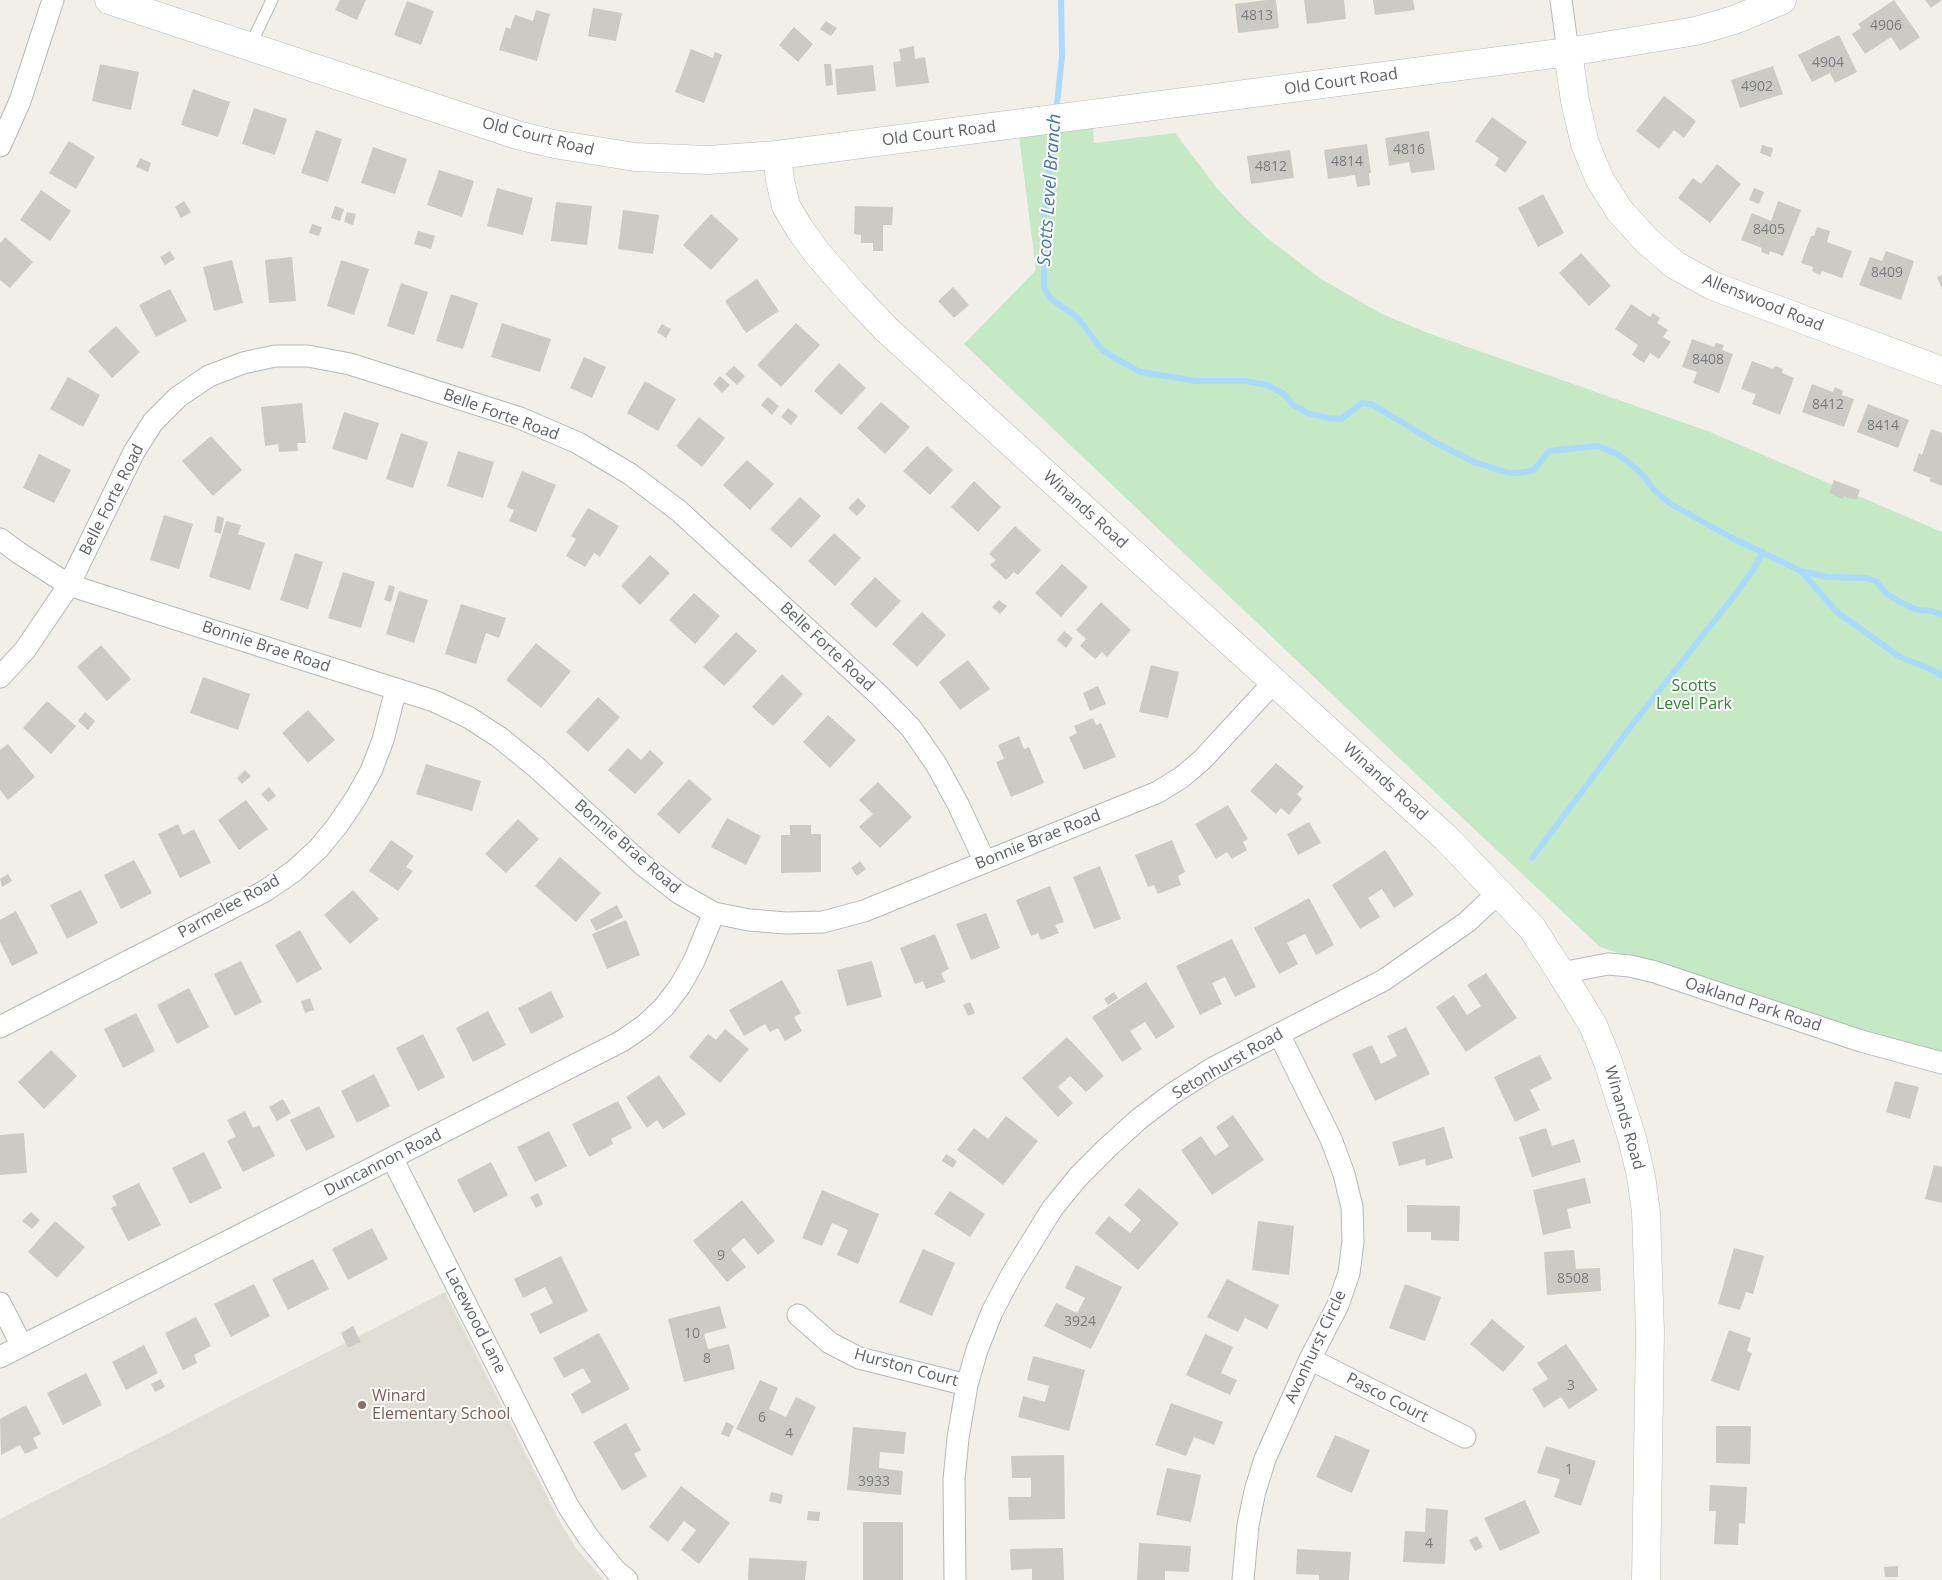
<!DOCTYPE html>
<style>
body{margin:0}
canvas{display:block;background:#f1efe8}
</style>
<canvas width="1942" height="1580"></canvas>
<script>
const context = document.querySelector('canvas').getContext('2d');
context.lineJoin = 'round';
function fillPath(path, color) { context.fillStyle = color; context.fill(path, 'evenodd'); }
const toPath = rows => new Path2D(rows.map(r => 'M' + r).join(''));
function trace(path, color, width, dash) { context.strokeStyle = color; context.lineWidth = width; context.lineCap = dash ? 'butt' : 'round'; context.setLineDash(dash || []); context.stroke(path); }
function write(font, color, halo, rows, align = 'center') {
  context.font = font + ' "Open Sans",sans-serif'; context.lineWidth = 4; context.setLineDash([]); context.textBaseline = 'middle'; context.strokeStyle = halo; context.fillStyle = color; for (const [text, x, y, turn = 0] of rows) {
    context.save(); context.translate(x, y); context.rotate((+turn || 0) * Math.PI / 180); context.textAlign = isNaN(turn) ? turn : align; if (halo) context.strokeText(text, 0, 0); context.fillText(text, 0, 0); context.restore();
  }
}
const education = toPath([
 [445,1292,559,1520,575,1547,604,1580,0,1580,0,1519]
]);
const green = toPath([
 [1093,126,1094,143,1175,133,1216,187,1240,213,1266,237,1321,279,1382,314,1428,333,1710,432,1942,532,1942,1058,1600,947,1437,794,964,344,1036,270,1019,136]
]);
const stream = toPath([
 [1056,113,1062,57,1061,0],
 [1055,125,1044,219,1044,287,1050,298,1078,318,1102,350,1122,362,1140,372,1159,375,1196,381,1246,381,1267,385,1284,394,1293,405,1308,413,1328,418,1341,419,1362,403,1373,405,1436,443,1474,462,1509,473,1520,473,1534,470,1549,451,1598,446,1617,454,1627,461,1642,474,1654,490,1671,504,1732,538,1801,571,1828,577,1866,578,1876,581,1886,593,1900,602,1917,610,1932,611,1942,615],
 [1801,571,1837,612,1900,657,1935,671,1942,676],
 [1532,858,1632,725,1734,596,1753,570,1763,552]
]);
const building = toPath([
 [340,0,366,0,357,20,335,10],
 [1267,0,1276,0,1279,28,1238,33,1235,4],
 [1304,0,1344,0,1346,19,1307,24],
 [1373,0,1413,0,1415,10,1375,15],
 [1894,0,1920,37,1900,51,1891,37,1865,54,1852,34,1861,28,1858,24],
 [1925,0,1942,0,1931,8],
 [407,1,434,11,421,45,394,35],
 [593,8,622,13,616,41,588,36],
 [536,10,550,14,537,61,499,50,506,27,510,29,515,15,533,21],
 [826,21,837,28,831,36,820,29],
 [794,27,813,44,798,62,779,45],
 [1839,35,1857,72,1835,83,1830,73,1812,82,1798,55],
 [914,46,915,59,925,57,929,83,896,87,893,62,901,61,899,49],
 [691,49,713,58,715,52,722,55,704,103,675,92],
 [100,64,139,72,131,110,92,101],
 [824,64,831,64,833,85,826,86],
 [873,65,876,91,837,95,835,69],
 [1773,66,1783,94,1740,108,1731,80],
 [193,89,230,102,218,137,181,125],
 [1664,96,1696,121,1684,138,1674,130,1659,149,1636,131],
 [254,108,287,119,275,155,242,144],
 [1492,117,1527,142,1505,173,1495,165,1499,158,1475,141],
 [316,130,342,139,328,182,301,173],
 [1429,131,1435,170,1411,173,1409,162,1389,166,1385,138],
 [69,141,95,157,76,189,49,173],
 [1367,144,1371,173,1369,173,1370,185,1357,187,1355,175,1328,179,1324,150],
 [1762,145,1773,148,1771,157,1760,153],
 [373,147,407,159,395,194,361,183],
 [1290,150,1294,178,1251,184,1247,156],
 [140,158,151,163,148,172,136,167],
 [1717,164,1741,184,1710,223,1678,198,1693,178,1701,184],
 [439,170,474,181,462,217,427,205],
 [497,188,533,198,523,235,487,226],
 [1754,188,1764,192,1759,204,1749,200],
 [41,190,71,211,50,241,20,220],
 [1543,194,1564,233,1538,247,1518,208],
 [184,201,191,212,181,218,175,207],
 [1778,201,1801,210,1783,256,1770,251,1769,255,1761,252,1762,248,1741,240,1752,213,1771,221],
 [556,202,592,206,587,245,551,241],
 [335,206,344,209,340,221,331,218],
 [855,206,893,207,892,225,883,225,883,251,873,251,873,243,861,243,861,235,854,234],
 [623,210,659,215,653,254,618,249],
 [347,212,356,214,353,225,344,222],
 [711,214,739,239,711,270,683,245],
 [312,224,322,227,319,236,309,233],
 [1817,227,1830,231,1827,242,1852,251,1842,278,1822,271,1820,275,1812,271,1813,267,1801,263,1811,236,1814,236],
 [418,231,435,236,431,249,414,244],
 [5,237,33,262,10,288,0,280,0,243],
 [170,251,175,259,165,265,160,257],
 [1886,251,1914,261,1901,300,1859,285,1870,257,1882,261],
 [1581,253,1611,286,1589,306,1559,273],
 [292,257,296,301,269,303,265,260],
 [232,260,243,303,214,311,203,267],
 [341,260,369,269,354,315,327,306],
 [1942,275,1942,289,1937,277],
 [757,279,779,311,746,333,725,301],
 [401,283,428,292,414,335,387,326],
 [953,287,969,305,954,318,938,301],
 [170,289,187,321,156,337,139,305],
 [451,294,478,303,463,349,436,341],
 [1631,304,1650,317,1653,313,1660,318,1657,323,1668,330,1663,337,1671,342,1659,359,1650,353,1644,363,1632,355,1638,345,1615,329],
 [502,323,551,339,540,372,491,357],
 [796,323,820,345,781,387,757,365],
 [662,324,671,329,666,338,657,332],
 [116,326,140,352,112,378,88,351],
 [1692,339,1714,347,1716,343,1724,345,1722,350,1733,354,1719,393,1693,383,1697,372,1682,367],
 [584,357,606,367,592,398,570,388],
 [1752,361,1773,369,1775,366,1783,369,1782,373,1794,378,1780,415,1752,404,1756,394,1741,389],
 [839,363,866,388,841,415,814,391],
 [734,366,745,376,737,385,725,374],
 [720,376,730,385,722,393,713,384],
 [68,377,100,395,83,427,50,409],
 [645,381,676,399,658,431,627,413],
 [1812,384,1833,392,1835,387,1843,391,1842,395,1854,399,1844,427,1802,412],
 [768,397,779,406,772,415,761,405],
 [881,402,910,427,885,454,857,428],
 [302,403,306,443,297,443,298,451,279,452,278,444,265,446,261,407],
 [1868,404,1909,420,1898,448,1857,432],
 [788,408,798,416,791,425,781,417],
 [344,412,379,423,367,460,332,449],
 [699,417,725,438,702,467,676,446],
 [1931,429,1942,433,1942,486,1929,481,1931,478,1913,471,1919,453,1922,455],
 [401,433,428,442,413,488,386,479],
 [211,436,242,470,213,496,182,461],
 [927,446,953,470,930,495,903,471],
 [458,451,494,462,483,498,447,486],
 [39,454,71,470,54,503,23,488],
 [747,460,774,484,750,510,723,485],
 [522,471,556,485,536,532,509,521,514,510,507,507],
 [1834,480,1860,490,1856,500,1844,496,1843,499,1829,493],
 [974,481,1001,507,978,532,951,507],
 [800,497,821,516,791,548,770,529],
 [858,498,866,506,857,516,848,508],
 [588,508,619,526,600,557,594,553,585,567,566,556,576,539,571,536],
 [164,515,193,524,179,569,150,560],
 [217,516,224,518,221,534,214,532],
 [226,521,241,525,238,534,265,543,250,590,209,577],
 [1015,526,1041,550,1018,575,1014,572,1006,580,990,565,996,560,989,554],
 [834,533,861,558,835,586,808,561],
 [295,553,323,562,308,609,280,600],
 [650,555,670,573,640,605,621,586],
 [1062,564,1088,587,1061,617,1035,593],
 [343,572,375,582,361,628,328,618],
 [875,577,901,601,876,628,850,604],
 [389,585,395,587,391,602,384,600],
 [399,591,428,600,414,643,386,634],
 [694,593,720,616,695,644,669,620],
 [999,600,1007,606,1000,614,992,607],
 [1101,602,1131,630,1107,657,1102,652,1095,659,1080,646,1086,639,1076,630],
 [461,604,506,618,499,638,486,633,476,664,445,654],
 [922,612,946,635,917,667,892,644],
 [1064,631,1073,638,1066,648,1057,640],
 [736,632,757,651,724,686,703,667],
 [536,643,571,671,541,708,506,680],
 [101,645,131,679,107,701,77,667],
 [968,660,990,689,960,710,939,682],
 [1151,665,1179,672,1168,718,1139,712],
 [782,674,803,694,773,726,752,707],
 [203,677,250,694,238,730,190,713],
 [1098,686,1106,704,1090,711,1083,693],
 [598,697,620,717,588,752,566,732],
 [47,701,76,726,51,754,23,728],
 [308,710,335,740,308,763,282,733],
 [85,712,95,721,88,730,78,721],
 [828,715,856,740,830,768,803,742],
 [1093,718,1096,725,1101,723,1116,757,1084,770,1069,737,1077,733,1074,726],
 [1019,736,1024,749,1029,747,1044,783,1011,797,996,762,1004,759,998,745],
 [8,744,35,777,8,800,0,790,0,750],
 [628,748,641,760,650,750,664,763,635,794,608,770],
 [1276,763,1304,787,1297,794,1302,799,1289,815,1281,808,1276,814,1250,791],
 [426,764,481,781,472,811,416,794],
 [245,770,251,776,242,784,237,778],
 [689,779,712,799,679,834,657,814],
 [878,782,912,817,880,848,859,827,873,814,859,800],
 [269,787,276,796,268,802,261,794],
 [246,800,268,829,239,850,218,820],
 [1228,805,1248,839,1243,842,1247,850,1232,859,1227,852,1216,859,1195,824],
 [727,818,761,836,746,865,711,847],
 [518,819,539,839,506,873,485,854],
 [1309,822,1321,843,1298,855,1287,834],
 [178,824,183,835,194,829,211,863,180,878,158,834],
 [790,825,811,825,811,834,821,834,821,872,781,873,781,835,790,835],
 [391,840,414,856,406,867,413,871,398,891,369,871],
 [1172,840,1185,872,1178,876,1181,885,1158,894,1154,885,1148,887,1135,855],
 [1385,850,1414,895,1394,908,1382,889,1368,898,1380,917,1360,929,1332,885],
 [560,857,601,893,576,922,535,886],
 [134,860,152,893,121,909,104,875],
 [860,861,866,869,857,876,851,868],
 [1100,866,1121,919,1094,929,1073,877],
 [8,874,12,881,2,887,0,879],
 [1050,886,1064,922,1055,925,1059,933,1041,940,1038,933,1031,936,1016,900],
 [81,890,98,923,67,939,50,905],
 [353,890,379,919,350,944,324,915],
 [1309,898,1334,945,1316,955,1305,934,1287,943,1298,964,1279,974,1254,928],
 [617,905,623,917,596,931,590,920],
 [16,911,38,953,12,966,0,942,0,920],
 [986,913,1000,948,971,960,956,924],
 [626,920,640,955,607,969,592,934],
 [300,930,322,969,297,983,275,945],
 [935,934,949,969,941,973,945,982,926,989,923,981,915,984,900,948],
 [1232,939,1256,987,1235,997,1225,977,1212,983,1222,1004,1200,1015,1176,966],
 [241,961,262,1002,235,1016,214,974],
 [872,961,882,997,847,1006,837,970],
 [1486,973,1517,1018,1466,1052,1436,1007,1454,995,1467,1015,1481,1006,1467,985],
 [782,980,801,1013,794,1017,802,1031,785,1041,778,1028,770,1032,765,1024,744,1036,729,1010],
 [1146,982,1175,1027,1156,1039,1145,1022,1130,1031,1142,1049,1122,1062,1092,1017],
 [189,988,209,1027,177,1044,157,1005],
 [551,991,564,1017,531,1034,518,1008],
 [1114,992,1118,998,1108,1005,1104,999],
 [310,998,314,1010,305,1013,301,1001],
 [970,1002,975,1013,968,1016,963,1005],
 [488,1011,506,1045,473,1062,456,1028],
 [136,1013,155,1051,123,1068,104,1029],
 [1406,1027,1430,1074,1375,1101,1352,1054,1372,1045,1381,1064,1397,1056,1387,1036],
 [725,1029,749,1049,720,1083,689,1057,708,1034,716,1040],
 [423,1034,445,1077,418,1091,396,1048],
 [1067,1037,1104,1076,1086,1092,1070,1076,1058,1087,1073,1103,1058,1117,1022,1078],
 [51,1050,77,1076,44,1109,18,1082],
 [1540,1055,1552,1079,1530,1090,1540,1110,1515,1122,1494,1077],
 [374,1074,390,1106,357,1123,341,1091],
 [659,1075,686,1114,663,1129,657,1120,647,1128,626,1097],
 [1895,1081,1919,1087,1910,1119,1886,1112],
 [283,1099,291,1113,277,1121,269,1107],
 [618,1101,632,1128,611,1139,613,1144,589,1157,572,1124],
 [319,1106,335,1137,306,1151,290,1120],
 [245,1111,253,1128,259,1125,275,1156,243,1172,227,1141,236,1137,227,1120],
 [1233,1115,1264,1160,1212,1195,1181,1150,1201,1136,1215,1156,1229,1146,1216,1127],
 [1006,1116,1038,1141,1003,1185,957,1150,974,1128,988,1139],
 [1444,1127,1453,1158,1426,1166,1425,1159,1399,1166,1392,1142],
 [1546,1128,1552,1146,1574,1139,1581,1162,1532,1177,1519,1137],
 [549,1131,567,1166,535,1182,517,1147],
 [24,1133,27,1173,0,1175,0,1135],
 [204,1152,222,1188,190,1204,172,1168],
 [946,1154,957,1161,953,1168,942,1161],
 [491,1162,508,1195,474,1213,457,1180],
 [1934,1165,1942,1167,1942,1203,1925,1199],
 [1585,1178,1591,1203,1567,1209,1571,1228,1543,1235,1533,1190],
 [139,1183,161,1225,128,1241,111,1208,117,1205,112,1196],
 [1139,1188,1179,1223,1138,1270,1095,1233,1109,1216,1130,1233,1141,1220,1124,1205],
 [822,1190,879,1214,858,1264,837,1255,848,1230,832,1223,822,1246,802,1238],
 [950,1191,985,1214,970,1237,934,1214],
 [538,1193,543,1204,536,1208,530,1197],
 [742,1200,775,1241,758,1255,744,1238,731,1249,746,1267,727,1282,693,1241],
 [1407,1205,1460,1206,1459,1241,1431,1240,1431,1232,1407,1232],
 [31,1212,40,1220,32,1229,22,1221],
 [55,1221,85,1247,57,1278,28,1252],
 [1258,1221,1294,1226,1289,1275,1252,1270],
 [372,1228,388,1259,348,1280,332,1249],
 [1734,1248,1764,1256,1753,1294,1746,1292,1740,1310,1718,1304],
 [923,1249,955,1263,932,1316,899,1302],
 [1574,1250,1576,1269,1600,1268,1601,1291,1547,1295,1544,1252],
 [561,1256,588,1311,540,1334,530,1314,553,1303,545,1287,523,1298,514,1279],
 [313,1259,329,1289,288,1310,272,1279],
 [1076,1265,1122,1287,1091,1349,1044,1326,1056,1303,1077,1313,1085,1298,1065,1288],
 [1227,1279,1279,1305,1267,1329,1245,1318,1238,1332,1207,1317],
 [254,1284,270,1316,231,1337,214,1304],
 [1405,1284,1441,1297,1425,1341,1389,1328],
 [720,1306,726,1328,704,1334,708,1349,729,1344,735,1369,684,1382,668,1319],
 [196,1317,211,1346,194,1355,197,1363,183,1370,165,1333],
 [1492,1319,1525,1347,1503,1372,1470,1344],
 [353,1326,361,1342,348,1348,341,1333],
 [1729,1330,1751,1338,1747,1351,1752,1353,1739,1391,1711,1381],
 [599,1333,630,1389,582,1414,571,1394,591,1382,583,1368,564,1378,553,1358],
 [1205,1334,1233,1347,1221,1373,1237,1380,1230,1395,1186,1375],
 [1566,1344,1598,1390,1569,1409,1561,1397,1544,1408,1532,1389,1548,1379,1537,1363],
 [144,1345,158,1373,126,1390,112,1362],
 [1033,1356,1085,1370,1069,1431,1018,1417,1023,1396,1045,1402,1049,1386,1027,1380],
 [86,1373,102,1405,63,1425,47,1393],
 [161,1379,165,1387,155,1392,151,1384],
 [760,1380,778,1388,769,1409,786,1417,796,1397,816,1407,792,1456,736,1429],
 [1171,1403,1223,1422,1214,1445,1194,1437,1186,1456,1155,1445],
 [26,1405,41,1434,33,1438,38,1448,25,1454,20,1445,1,1455,0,1419],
 [726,1422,734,1426,729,1437,721,1434],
 [626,1423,641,1450,634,1454,647,1476,622,1491,593,1442],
 [1716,1426,1751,1426,1750,1464,1716,1463],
 [853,1427,906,1432,904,1454,880,1452,879,1468,903,1471,901,1495,847,1490],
 [1335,1435,1370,1450,1352,1493,1316,1477],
 [1546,1446,1596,1461,1581,1506,1554,1497,1560,1479,1537,1473],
 [1064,1455,1065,1519,1009,1520,1008,1497,1031,1497,1031,1478,1012,1478,1011,1456],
 [1167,1468,1201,1475,1191,1522,1156,1515],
 [1710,1485,1747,1487,1745,1524,1739,1523,1738,1545,1714,1544,1716,1511,1709,1511],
 [681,1486,730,1523,699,1564,681,1550,696,1530,684,1521,668,1542,649,1527],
 [771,1492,783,1495,781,1504,769,1501],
 [1525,1500,1540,1533,1500,1551,1484,1518],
 [1426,1508,1448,1510,1445,1564,1403,1562,1405,1531,1425,1532],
 [808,1511,820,1512,819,1521,807,1520],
 [863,1522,903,1522,903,1580,863,1580],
 [1477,1536,1483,1547,1475,1551,1469,1540],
 [1139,1543,1191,1546,1189,1572,1165,1571,1165,1580,1137,1580],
 [1063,1548,1064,1580,1032,1580,1032,1569,1011,1570,1010,1549],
 [1297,1549,1351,1552,1349,1580,1319,1580,1319,1575,1296,1574],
 [749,1558,807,1561,805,1580,748,1580],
 [1898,1566,1898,1577,1885,1577,1884,1567]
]);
const lane = toPath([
 [250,46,272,0]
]);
const street = toPath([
 [1561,0,1568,52],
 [0,146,20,101,53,0],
 [0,539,19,553,69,585,434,701,468,717,499,737,536,767,643,865,679,893,714,913,749,920,786,923,823,922,864,911,1158,792,1182,777,1202,760,1274,682],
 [0,677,25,650,69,585,134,452,153,422,178,397,209,376,243,363,275,356,308,356,350,364,520,418,578,443,630,474,679,511,880,696,911,728,936,764,958,804,985,862],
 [1561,973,1608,964,1630,966,1655,972,1861,1041,1942,1063],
 [0,1027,265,891,294,871,318,849,337,826,356,798,371,771,383,740,396,689],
 [392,1158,568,1506,589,1538,616,1571,627,1580],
 [0,1303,22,1346],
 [798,1315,830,1343,859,1358,967,1385],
 [0,1357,622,1041,645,1025,664,1007,680,986,694,961,714,913],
 [1310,1359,1465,1437],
 [955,1580,954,1480,958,1438,967,1385,977,1350,992,1312,1012,1274,1052,1209,1078,1177,1107,1148,1139,1119,1172,1094,1213,1068,1384,980,1467,922,1499,892],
 [1243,1580,1248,1525,1255,1491,1265,1459,1310,1359,1338,1305,1349,1273,1353,1241,1352,1207,1344,1174,1331,1139,1279,1034]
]);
const secondary = toPath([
 [109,0,517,135,554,144,635,157,708,160,777,155,1568,52,1696,31,1734,20,1782,0],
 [1568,52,1575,101,1585,144,1600,180,1619,210,1647,241,1675,265,1713,286,1942,371],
 [777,155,780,180,786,206,799,228,817,253,852,293,886,329,1446,838,1532,928,1561,973,1593,1025,1608,1062,1632,1138,1641,1176,1646,1212,1650,1332,1646,1580]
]);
const markers = [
 [362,1405,5,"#8d6e63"]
];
const numberNames = [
 ["4813",1257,16],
 ["4906",1886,26],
 ["4904",1828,63],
 ["4902",1757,87],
 ["4816",1409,150],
 ["4814",1347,162],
 ["4812",1271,167],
 ["8405",1769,230],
 ["8409",1887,273],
 ["8408",1708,360],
 ["8412",1828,405],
 ["8414",1883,426],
 ["9",721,1256],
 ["8508",1573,1279],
 ["3924",1080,1322],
 ["10",692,1334],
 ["8",707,1359],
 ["3",1571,1386],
 ["6",762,1418],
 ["4",789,1434],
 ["1",1569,1470],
 ["3933",874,1482],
 ["4",1429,1544]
];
const streetNames = [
 ["Old Court Road",1341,82,-8],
 ["Old Court Road",939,134,-7],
 ["Old Court Road",538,137,14],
 ["Allenswood Road",1763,303,22],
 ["Belle Forte Road",501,415,20],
 ["Belle Forte Road",112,500,-63],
 ["Winands Road",1085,510,42],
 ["Bonnie Brae Road",266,647,18],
 ["Belle Forte Road",827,647,43],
 ["Winands Road",1385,782,42],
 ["Bonnie Brae Road",1038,840,-22],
 ["Bonnie Brae Road",627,847,41],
 ["Parmelee Road",229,907,-29],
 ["Oakland Park Road",1753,1005,18],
 ["Setonhurst Road",1228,1064,-30],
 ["Winands Road",1624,1118,74],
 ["Duncannon Road",383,1163,-27],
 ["Lacewood Lane",475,1321,63],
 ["Avonhurst Circle",1316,1347,-65],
 ["Hurston Court",906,1368,15],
 ["Pasco Court",1387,1398,27]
];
const parkNames = [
 ["Scotts",1694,686],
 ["Level Park",1694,704]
];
const educationNames = [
 ["Winard",372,1396],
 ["Elementary School",372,1414]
];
const waterNames = [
 ["Scotts Level Branch",1050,190,-86]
];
fillPath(education, '#e1ded6');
fillPath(green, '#c5e8c5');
trace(stream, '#aadaff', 6);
fillPath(building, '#cccac5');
trace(lane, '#b5b8bc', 13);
trace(street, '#b5b8bc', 23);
trace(secondary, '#b6babf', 29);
trace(lane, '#fff', 11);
trace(street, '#fff', 21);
trace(secondary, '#fff', 28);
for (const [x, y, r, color] of markers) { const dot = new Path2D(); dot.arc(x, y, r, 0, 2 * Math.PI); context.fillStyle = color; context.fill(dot); trace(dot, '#fff', 2); }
write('14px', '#7a7d7f', null, numberNames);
write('16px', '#5f6368', '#fff', streetNames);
write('16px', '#348238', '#fff', parkNames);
write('16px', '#785e54', '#fff', educationNames, 'left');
write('italic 18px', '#4174aa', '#fff', waterNames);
</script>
